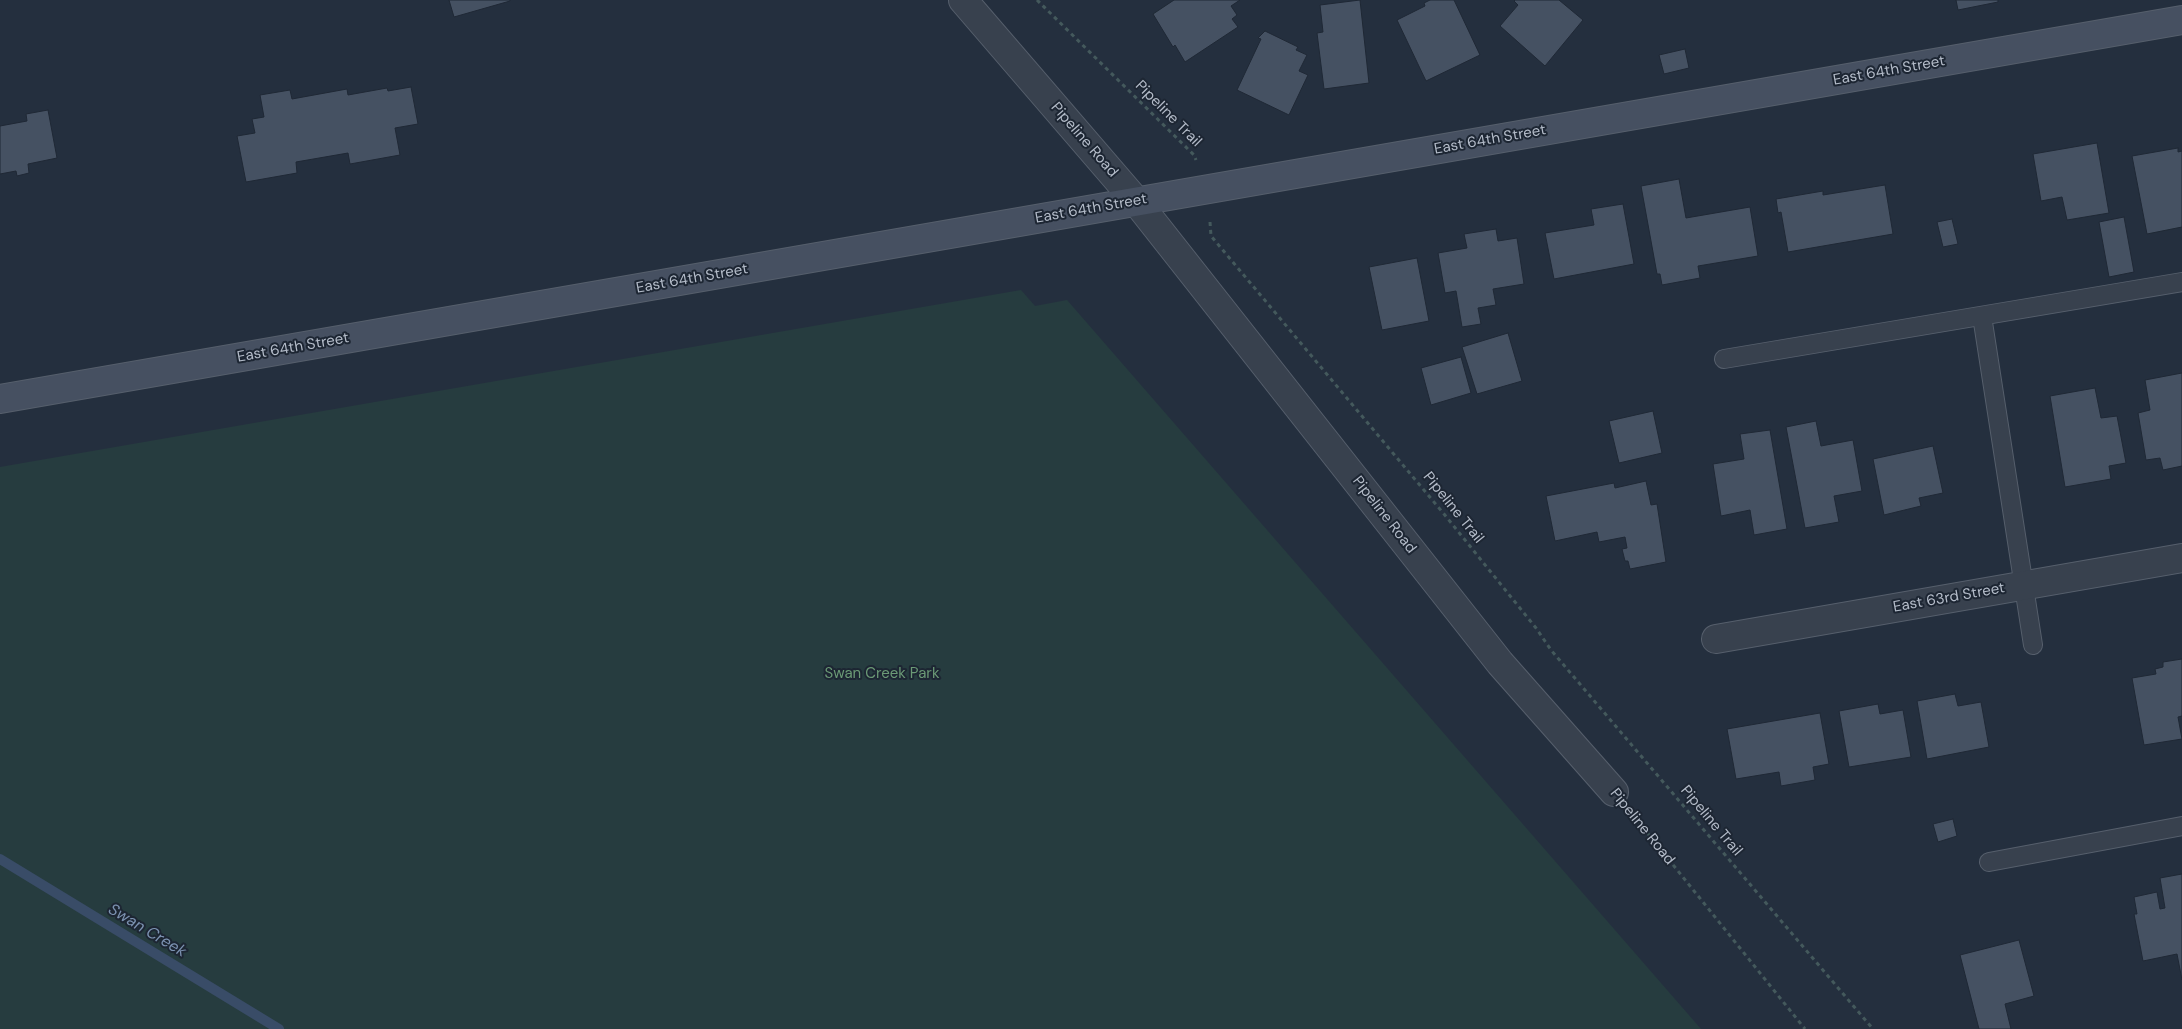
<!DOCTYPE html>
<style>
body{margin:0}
canvas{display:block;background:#242f3e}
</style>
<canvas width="2182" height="1029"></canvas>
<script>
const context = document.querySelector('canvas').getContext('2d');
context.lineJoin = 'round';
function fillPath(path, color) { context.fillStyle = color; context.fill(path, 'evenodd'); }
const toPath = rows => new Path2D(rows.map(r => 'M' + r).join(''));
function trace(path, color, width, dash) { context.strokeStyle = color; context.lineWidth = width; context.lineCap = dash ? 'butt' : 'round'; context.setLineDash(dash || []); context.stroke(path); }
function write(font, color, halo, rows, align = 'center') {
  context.font = font + ' "DM Sans",sans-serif'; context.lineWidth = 4; context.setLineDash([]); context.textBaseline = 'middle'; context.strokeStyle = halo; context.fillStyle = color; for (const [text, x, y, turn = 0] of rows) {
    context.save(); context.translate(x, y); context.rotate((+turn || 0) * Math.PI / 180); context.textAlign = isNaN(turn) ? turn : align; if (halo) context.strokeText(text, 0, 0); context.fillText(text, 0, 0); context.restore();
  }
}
const green = toPath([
 [1021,290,1035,306,1067,300,1701,1029,0,1029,0,467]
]);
const stream = toPath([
 [0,859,279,1029]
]);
const building = toPath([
 [449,0,510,0,510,1,454,17,449,0],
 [1174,0,1240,0,1231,6,1237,15,1232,19,1238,27,1185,62,1175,45,1173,47,1153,14,1174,0],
 [1360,0,1369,83,1324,89,1317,33,1323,32,1320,5,1360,0],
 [1430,0,1454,0,1480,55,1426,81,1397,20,1425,6,1424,3,1430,0],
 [1515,0,1559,0,1583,20,1545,66,1500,26,1518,5,1514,1,1515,0],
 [1956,0,1998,0,1998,2,1958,10,1956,0],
 [1265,31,1298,47,1296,50,1307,55,1299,71,1308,75,1289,115,1237,90,1261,39,1258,38,1265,31],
 [1685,49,1689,68,1664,74,1659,55,1685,49],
 [411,87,418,124,395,128,400,155,350,164,348,153,296,162,297,173,246,182,237,136,255,133,252,119,264,117,260,95,290,90,292,99,347,89,348,95,387,88,388,91,411,87],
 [48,110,57,158,28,164,29,173,17,176,16,171,0,174,0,126,27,121,26,114,48,110],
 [2097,143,2109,213,2067,220,2062,197,2041,201,2033,154,2097,143],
 [2178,148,2178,152,2182,151,2182,227,2147,234,2132,156,2178,148],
 [1679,179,1686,218,1750,207,1758,256,1698,266,1700,278,1662,285,1660,274,1657,274,1641,186,1679,179],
 [1885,185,1893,234,1788,252,1781,212,1778,213,1776,199,1823,191,1823,195,1885,185],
 [1623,204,1634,264,1554,279,1545,233,1594,225,1591,209,1623,204],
 [2124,217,2134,272,2109,277,2099,222,2124,217],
 [1952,219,1958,244,1943,247,1937,222,1952,219],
 [1496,229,1498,241,1517,238,1524,284,1493,289,1496,305,1478,308,1481,324,1462,327,1456,291,1445,293,1438,253,1467,248,1464,234,1496,229],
 [1417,258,1429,321,1382,330,1369,267,1417,258],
 [1508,333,1522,381,1477,394,1462,347,1508,333],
 [1461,357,1471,393,1431,405,1421,368,1461,357],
 [2182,373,2182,466,2163,470,2160,458,2146,460,2138,413,2150,410,2145,380,2182,373],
 [2095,388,2101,418,2117,416,2126,463,2109,466,2111,479,2065,487,2050,396,2095,388],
 [1653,411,1662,453,1619,463,1609,421,1653,411],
 [1816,421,1821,446,1853,440,1862,491,1834,496,1839,522,1805,528,1786,427,1816,421],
 [1770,430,1787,529,1754,535,1750,510,1721,516,1713,464,1744,459,1740,434,1770,430],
 [1933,446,1943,493,1919,498,1921,506,1884,515,1873,459,1933,446],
 [1646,481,1651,505,1657,504,1666,562,1630,569,1628,561,1625,561,1622,549,1627,548,1625,537,1599,542,1597,532,1555,541,1546,496,1614,483,1615,488,1646,481],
 [2182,659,2182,716,2178,717,2182,739,2144,745,2132,678,2156,674,2155,669,2163,667,2163,662,2182,659],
 [1955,694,1958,706,1981,702,1989,747,1927,759,1917,701,1955,694],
 [1878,704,1880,714,1903,710,1911,757,1849,767,1839,711,1878,704],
 [1820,713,1829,764,1813,767,1815,780,1781,786,1779,772,1736,779,1727,729,1820,713],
 [1953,819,1957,836,1938,842,1933,824,1953,819],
 [2182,874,2182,980,2177,954,2143,961,2134,914,2137,914,2134,897,2157,892,2160,909,2165,908,2160,878,2182,874],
 [2019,940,2034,996,2005,1004,2011,1029,1979,1029,1960,955,2019,940]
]);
const path = toPath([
 [1037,0,1194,155,1196,160],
 [1210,222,1211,236,1444,514,1536,628,1551,650,1873,1029],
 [1633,815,1805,1029]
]);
const lane = toPath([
 [1982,316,2033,645],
 [1724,359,2182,282],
 [1989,862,2182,826]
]);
const street = toPath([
 [963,0,1136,201,1500,663,1614,792],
 [1716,639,2182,558]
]);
const secondary = toPath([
 [0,399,2182,20]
]);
const streetNames = [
 ["East 64th Street",1889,71,-10],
 ["Pipeline Trail",1168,114,45],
 ["Pipeline Road",1084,140,49],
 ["East 64th Street",1490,140,-10],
 ["East 64th Street",1091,209,-10],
 ["East 64th Street",692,279,-10],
 ["East 64th Street",293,348,-10],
 ["Pipeline Trail",1453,508,51],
 ["Pipeline Road",1384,515,52],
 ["East 63rd Street",1949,598,-10],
 ["Pipeline Trail",1711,821,50],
 ["Pipeline Road",1642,827,51]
];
const parkNames = [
 ["Swan Creek Park",882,674]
];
const waterNames = [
 ["Swan Creek",147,931,31]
];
fillPath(green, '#263c3f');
trace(stream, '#394c67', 10);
fillPath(building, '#455162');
trace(building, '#1f2835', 1);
trace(lane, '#565f6c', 20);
trace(street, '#565f6c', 30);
trace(secondary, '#565f6c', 30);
trace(path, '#44595c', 3, [4, 4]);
trace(lane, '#38414e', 18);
trace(street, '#38414e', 28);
trace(secondary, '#465061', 28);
write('15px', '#b4bcc9', '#1d2633', streetNames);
write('15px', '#6b9a76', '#1d2633', parkNames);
write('italic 16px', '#7c92b1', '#1d2633', waterNames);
</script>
